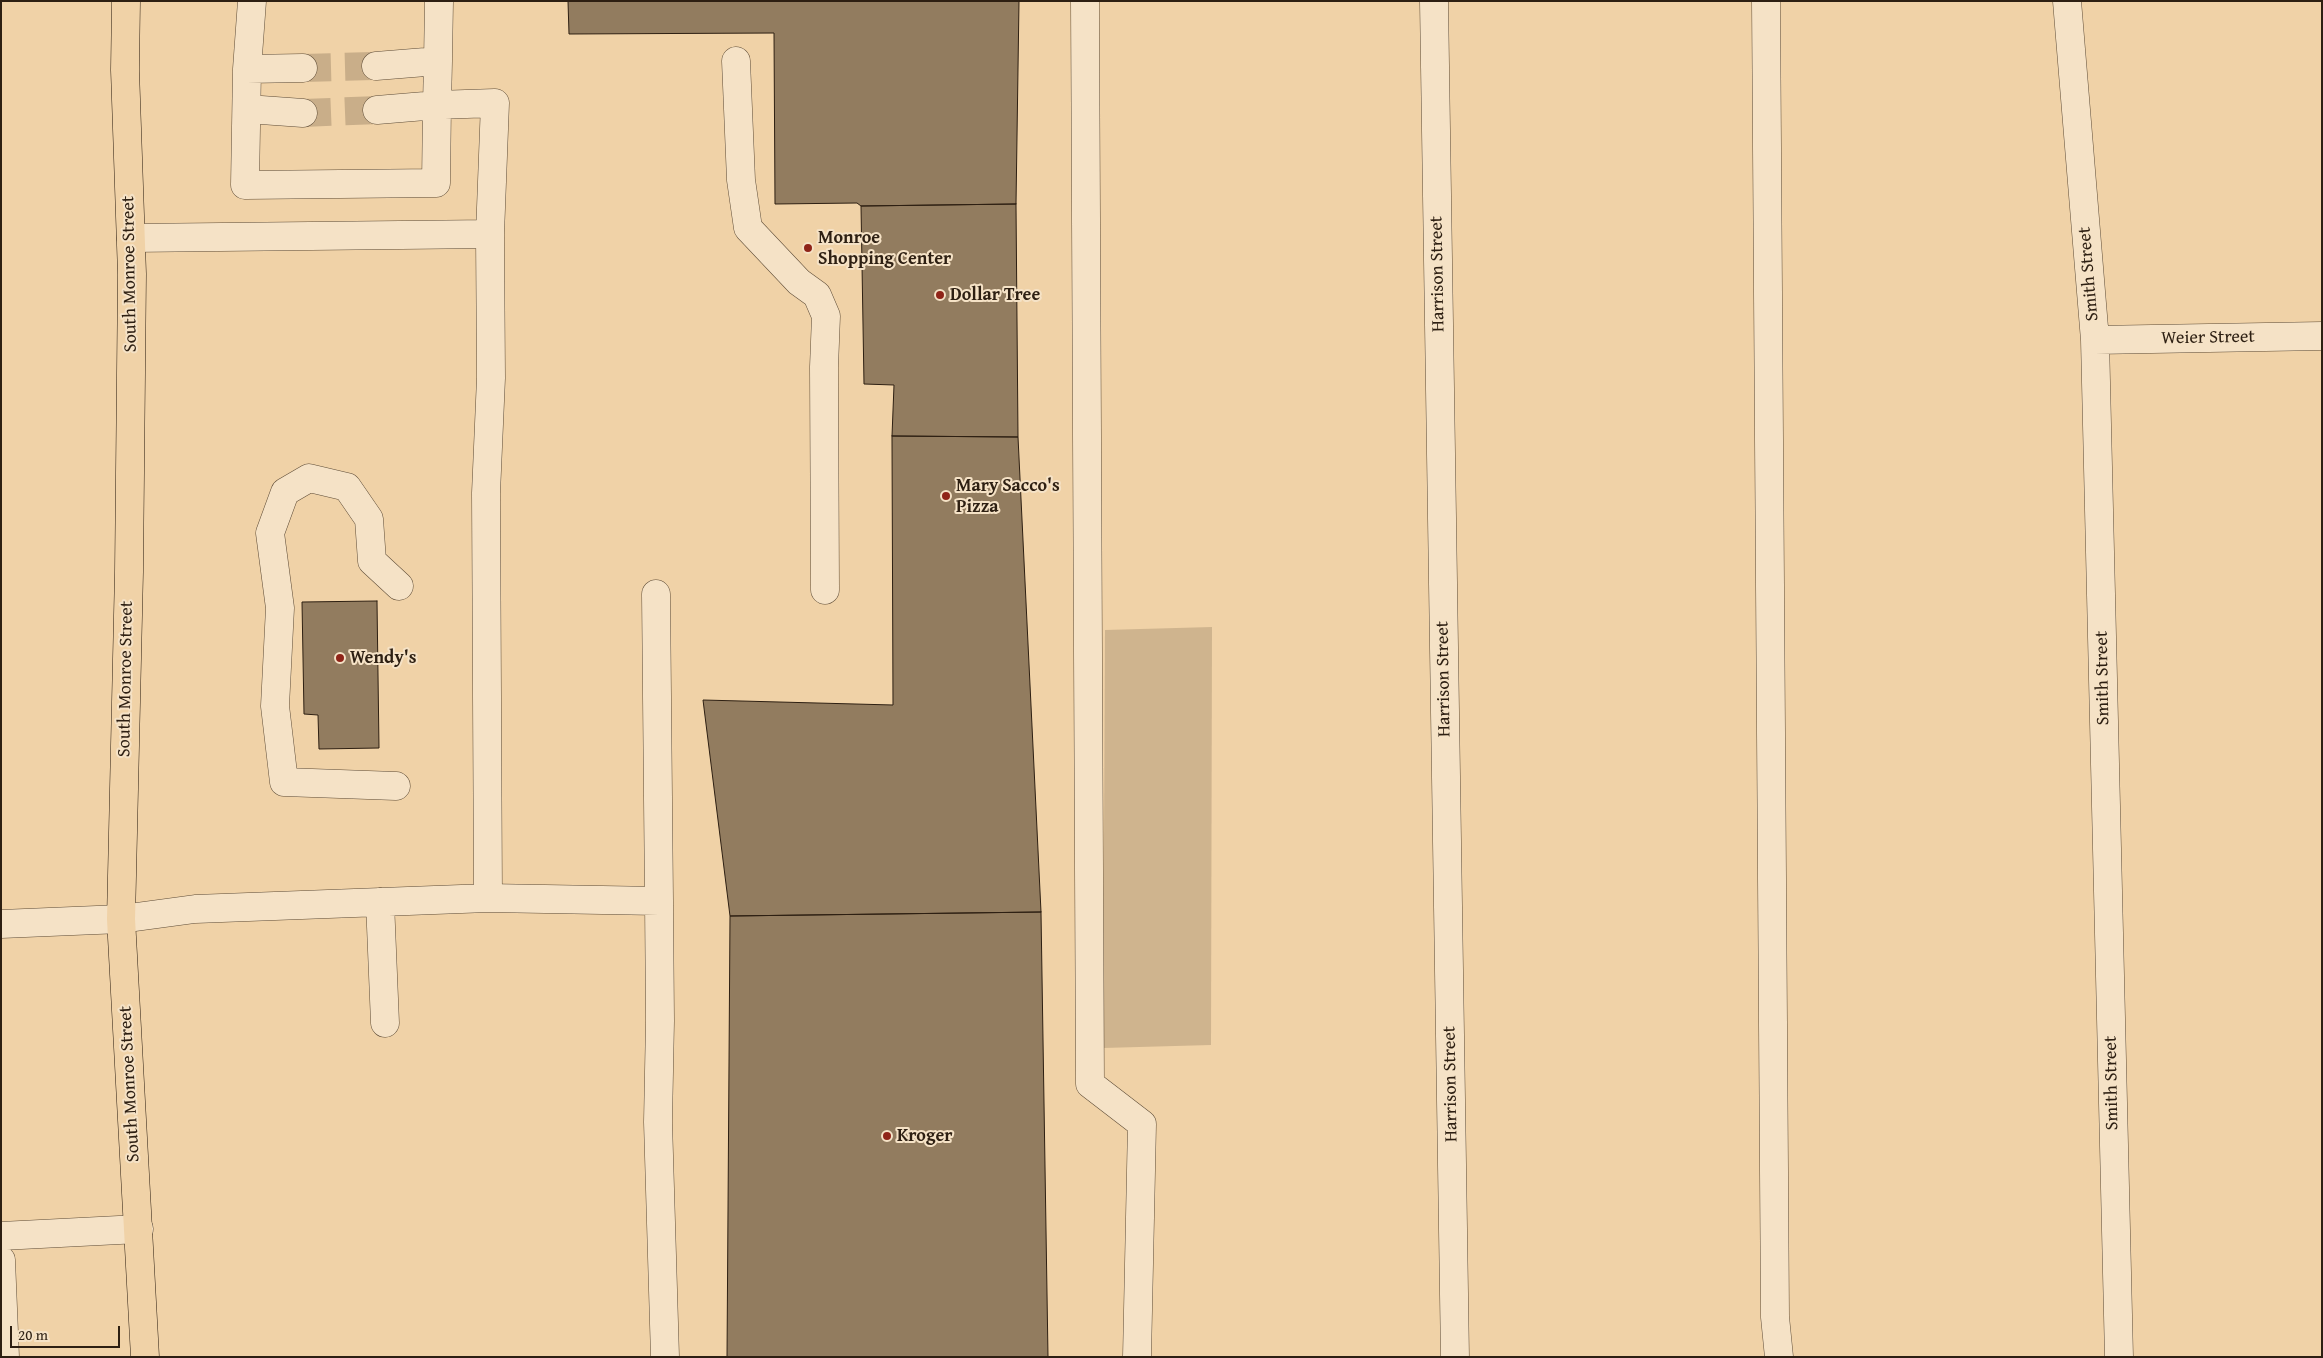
<!DOCTYPE html>
<style>
body{margin:0}
#map{position:relative;width:2323px;height:1358px;overflow:hidden;background:#f0d2a7;font-family:"Gentium Book Plus",serif}
canvas{display:block}
.frame{position:absolute;inset:0;border:2px solid #2d1f12;pointer-events:none}
.scale{position:absolute;left:10px;top:1326px;width:110px;height:22px;box-sizing:border-box;border:2px solid #2d1f12;border-top:0;padding-left:6px;font-size:15px;line-height:18px;white-space:nowrap;color:#2d1f12;-webkit-text-stroke:4px #f5e2c6;paint-order:stroke}
</style>
<div id="map">
<canvas width="2323" height="1358"></canvas>
<div class="frame"></div>
<div class="scale">20 m</div>
</div>
<script>
const context = document.querySelector('canvas').getContext('2d');
context.lineJoin = 'round';
function fillPath(path, color) { context.fillStyle = color; context.fill(path, 'evenodd'); }
const toPath = rows => new Path2D(rows.map(r => 'M' + r).join(''));
function trace(path, color, width, dash) { context.strokeStyle = color; context.lineWidth = width; context.lineCap = dash ? 'butt' : 'round'; context.setLineDash(dash || []); context.stroke(path); }
function write(font, color, halo, rows, align = 'center') {
  context.font = font + ' "Gentium Book Plus",serif'; context.lineWidth = 4; context.setLineDash([]); context.textBaseline = 'middle'; context.strokeStyle = halo; context.fillStyle = color; for (const [text, x, y, turn = 0] of rows) {
    context.save(); context.translate(x, y); context.rotate((+turn || 0) * Math.PI / 180); context.textAlign = isNaN(turn) ? turn : align; if (halo) context.strokeText(text, 0, 0); context.fillText(text, 0, 0); context.restore();
  }
}
const green = toPath([
 [1212,627,1211,1045,1103,1048,1105,630]
]);
const building = toPath([
 [568,1,1019,1,1016,204,861,206,857,203,775,204,774,33,569,34,568,1],
 [1016,204,1018,437,892,436,894,385,864,384,861,206,1016,204],
 [892,436,1018,437,1041,912,730,916,703,700,893,705,892,436],
 [377,601,379,748,319,749,318,715,304,714,302,602,377,601],
 [1041,912,1048,1357,727,1357,730,916,1041,912]
]);
const minorTunnel = toPath([
 [303,68,376,66],
 [303,113,377,110]
]);
const minor = toPath([
 [252,1,247,69,245,185,436,183,437,105,377,110],
 [1085,1,1090,1084,1142,1124,1137,1357],
 [1434,1,1455,1357],
 [1766,1,1775,1317,1779,1357],
 [2067,1,2095,340,2119,1357],
 [438,61,439,1],
 [736,61,741,180,748,228,799,282,817,295,826,316,824,367,825,590],
 [376,66,438,61,437,105,495,103,490,234,491,378,486,493,488,898],
 [247,69,303,68],
 [247,109,303,113],
 [131,238,490,234],
 [2095,340,2322,336],
 [396,786,284,782,275,706,280,608,270,533,285,492,309,478,347,487,369,519,372,561,399,586],
 [659,901,660,1021,658,1122,665,1357],
 [380,902,385,1023],
 [1,924,121,919,195,909,488,898,659,901,656,594],
 [1,1236,139,1229],
 [1,1260,5,1357]
]);
const major = toPath([
 [126,1,125,70,132,274,129,572,121,919,145,1357]
]);
const markers = [
 [808,248,5,"#8f2418"],
 [940,295,5,"#8f2418"],
 [946,496,5,"#8f2418"],
 [340,658,5,"#8f2418"],
 [887,1136,5,"#8f2418"]
];
const poiNames = [
 ["Monroe",818,238],
 ["Shopping Center",818,259],
 ["Dollar Tree",950,295],
 ["Mary Sacco's",956,486],
 ["Pizza",956,507],
 ["Wendy's",350,658],
 ["Kroger",897,1136]
];
const streetNames = [
 ["South Monroe Street",130,274,-91],
 ["Harrison Street",1438,274,-91],
 ["Smith Street",2089,274,-95],
 ["Weier Street",2208,338,-1],
 ["Smith Street",2103,678,-91],
 ["South Monroe Street",126,679,-89],
 ["Harrison Street",1444,679,-91],
 ["Smith Street",2112,1083,-91],
 ["South Monroe Street",130,1084,-93],
 ["Harrison Street",1451,1084,-91]
];
fillPath(green, '#cfb48e');
fillPath(building, '#927c5f');
trace(building, '#2d1f12', 1);
trace(minorTunnel, '#c9ae89', 28, [28, 14]);
trace(minor, '#5e4c37', 29);
trace(major, '#2d1f12', 29);
trace(minor, '#f5e2c6', 28);
trace(major, '#f0d2a7', 28);
for (const [x, y, r, color] of markers) { const dot = new Path2D(); dot.arc(x, y, r, 0, 2 * Math.PI); context.fillStyle = color; context.fill(dot); trace(dot, '#f5e2c6', 2); }
write('bold 18px', '#2d1f12', '#f5e2c6', poiNames, 'left');
write('18px', '#2d1f12', '#f5e2c6', streetNames);
</script>
